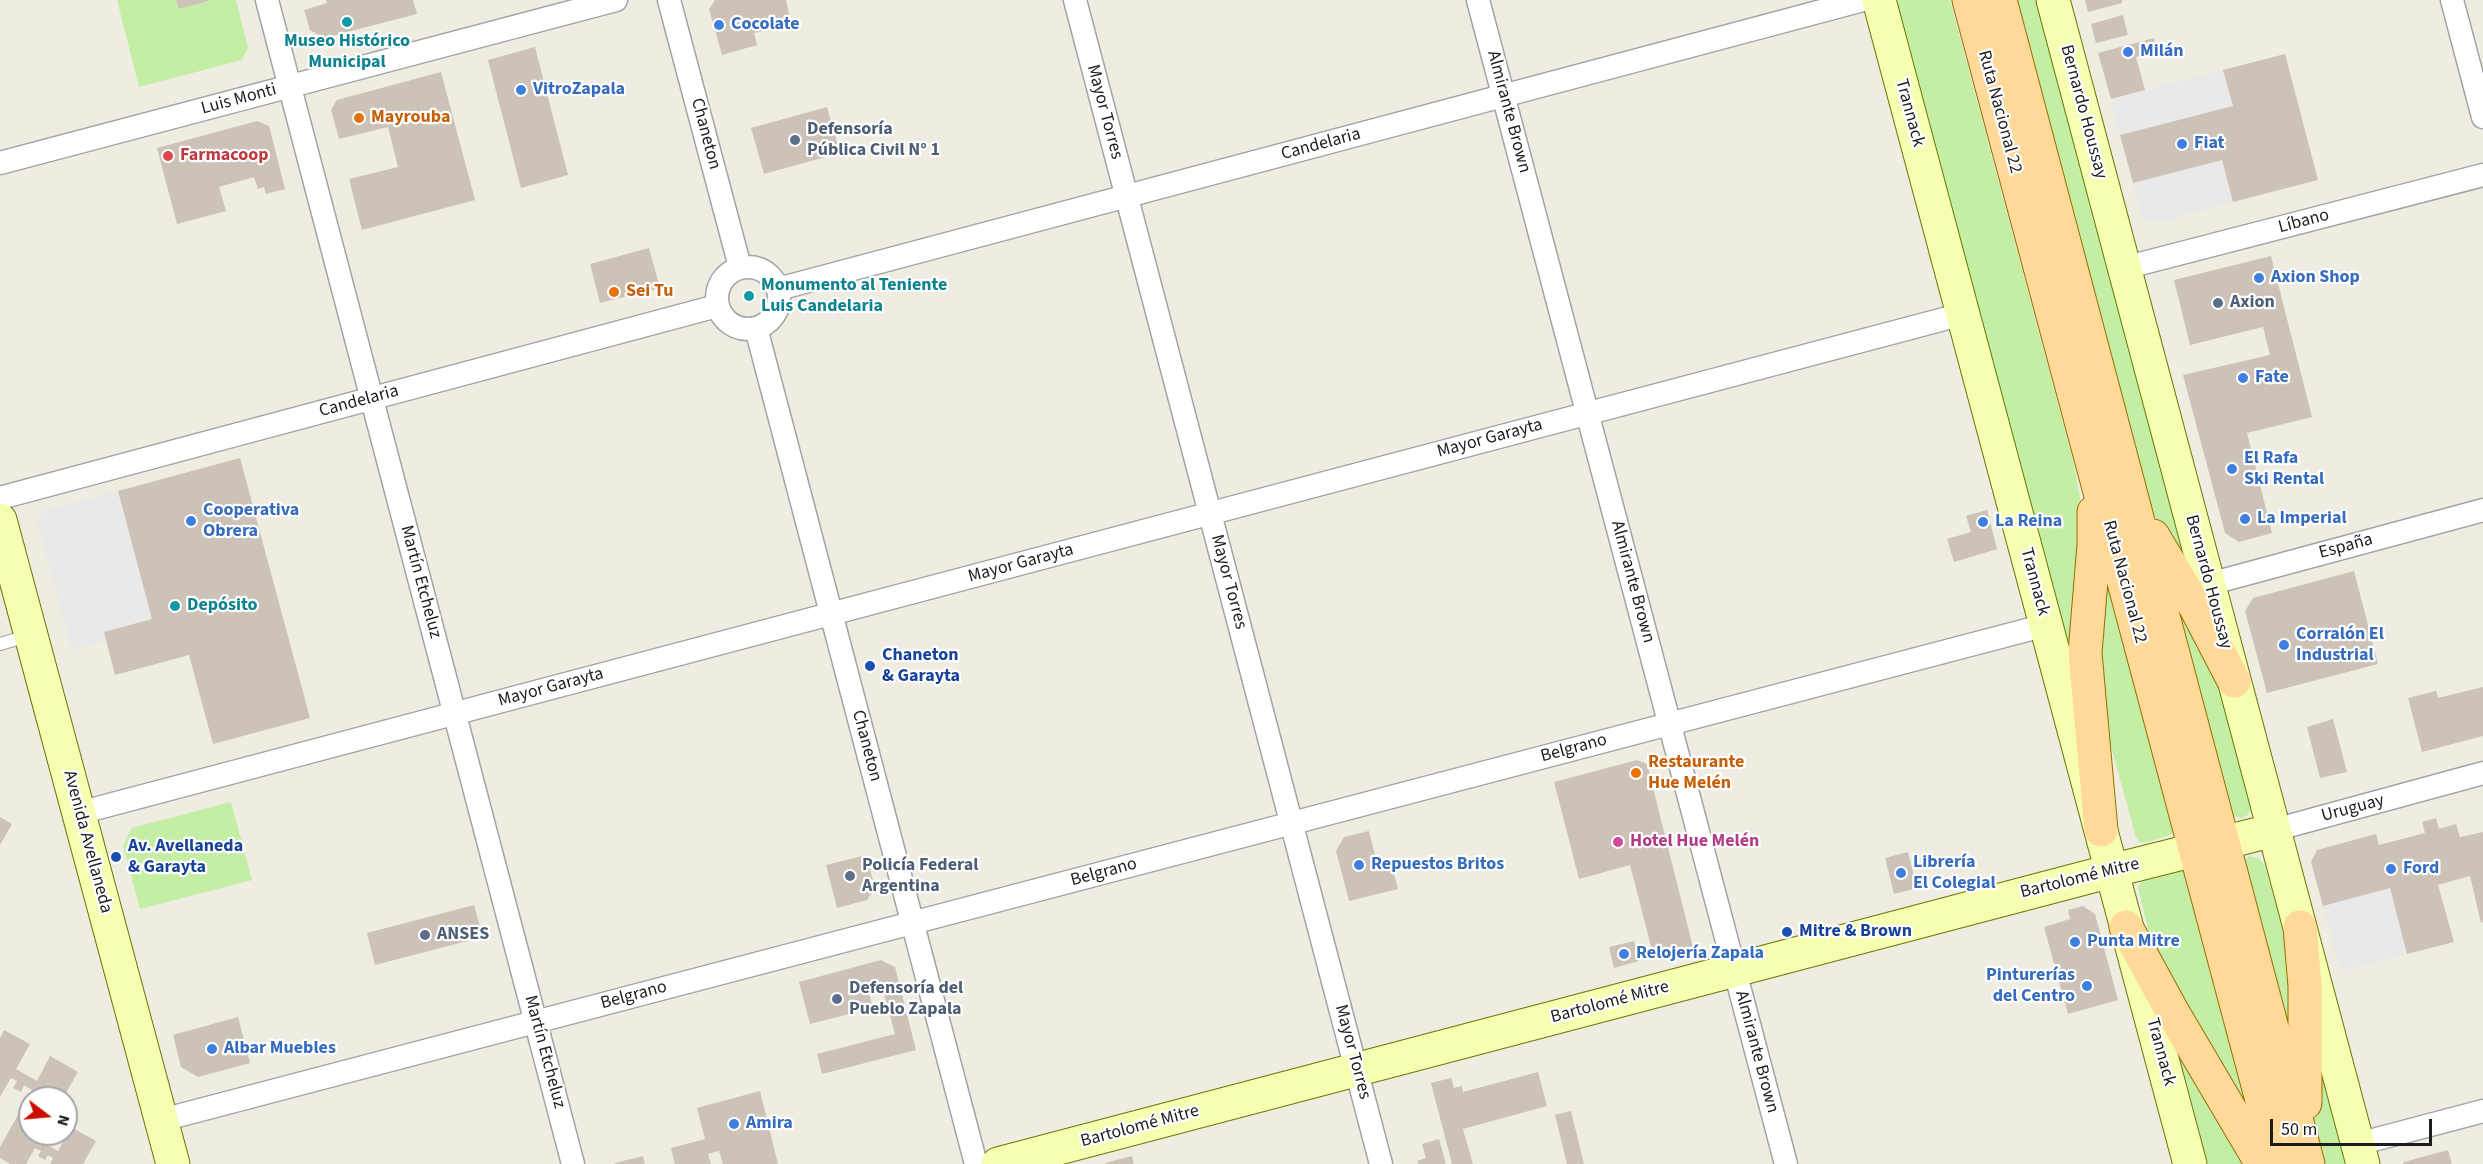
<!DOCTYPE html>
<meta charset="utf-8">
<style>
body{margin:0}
#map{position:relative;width:2483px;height:1164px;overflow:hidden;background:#efece2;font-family:"Source Sans 3",sans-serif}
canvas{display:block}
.north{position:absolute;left:18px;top:1086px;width:60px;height:60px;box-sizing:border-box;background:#fff;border:2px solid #a5a5a5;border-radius:50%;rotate:106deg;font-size:16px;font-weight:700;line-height:24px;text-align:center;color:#1d1d1d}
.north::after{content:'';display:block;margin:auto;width:21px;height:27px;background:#cb0d00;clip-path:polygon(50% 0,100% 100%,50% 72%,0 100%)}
.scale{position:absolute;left:2270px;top:1119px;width:162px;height:27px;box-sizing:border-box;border:3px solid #1d1d1d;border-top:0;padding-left:8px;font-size:18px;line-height:21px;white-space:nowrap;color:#1d1d1d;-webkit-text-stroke:4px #fff;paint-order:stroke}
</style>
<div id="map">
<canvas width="2483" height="1164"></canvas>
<div class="north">N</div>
<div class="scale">50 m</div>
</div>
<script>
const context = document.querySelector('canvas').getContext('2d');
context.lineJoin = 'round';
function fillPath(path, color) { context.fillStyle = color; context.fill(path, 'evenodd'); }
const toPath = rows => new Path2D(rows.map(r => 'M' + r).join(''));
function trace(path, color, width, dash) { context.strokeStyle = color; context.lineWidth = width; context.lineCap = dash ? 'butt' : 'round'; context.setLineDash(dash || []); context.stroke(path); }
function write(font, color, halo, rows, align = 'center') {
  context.font = font + ' "Source Sans 3",sans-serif'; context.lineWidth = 4.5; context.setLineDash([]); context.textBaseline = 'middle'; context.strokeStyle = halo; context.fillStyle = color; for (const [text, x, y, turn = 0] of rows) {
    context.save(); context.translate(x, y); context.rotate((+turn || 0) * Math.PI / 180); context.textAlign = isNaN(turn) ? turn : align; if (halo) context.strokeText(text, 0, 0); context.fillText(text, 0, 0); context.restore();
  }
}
const grass = toPath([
 [117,0,176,0,179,9,212,0,236,0,248,48,242,60,139,87],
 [1894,0,1950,0,2074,464,2081,503,2084,719],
 [2016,0,2042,0,2200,596,2159,526,2149,502],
 [2102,558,2174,832,2170,835,2144,843,2139,842,2136,837,2102,714,2098,689],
 [2162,568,2211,652,2252,805,2249,814,2242,818,2232,816],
 [231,802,252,880,140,909,123,846,132,828],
 [2249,856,2259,858,2265,866,2296,977,2297,1073,2242,862],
 [2183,869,2187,873,2266,1154,2152,946,2138,887,2144,878],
 [2310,1005,2351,1164,2320,1164,2312,1133],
 [2171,1025,2251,1164,2208,1164]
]);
const parking = toPath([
 [2223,70,2233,106,2120,135,2111,99],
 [2222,160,2233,202,2154,223,2141,216,2133,183],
 [118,491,152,619,104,632,106,640,72,650,37,522,43,511],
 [2390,888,2407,954,2340,971,2323,906]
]);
const building = toPath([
 [176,0,209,0,209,1,179,9],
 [326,0,413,0,417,14,324,38,310,30,304,10,327,3],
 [715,0,786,0,791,23,754,33,757,45,722,55,709,9],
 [2085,0,2122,0,2122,3,2088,12],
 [2123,15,2128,35,2096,43,2091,24],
 [2154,38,2157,52,2136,57,2145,90,2111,99,2098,53],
 [535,47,568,175,521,188,488,60],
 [2285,54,2318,180,2233,202,2222,160,2133,183,2120,135,2233,106,2223,70],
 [441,72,475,200,362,230,349,179,398,167,388,127,339,139,331,110,337,100],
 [827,107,840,153,764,174,751,128],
 [257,121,269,126,285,189,266,194,264,187,258,189,254,177,219,187,226,211,177,224,157,148],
 [649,248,660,288,600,303,590,264],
 [2271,256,2312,417,2247,433,2272,533,2239,542,2225,533,2183,375,2270,355,2263,327,2190,345,2174,280],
 [240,458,310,718,213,744,189,655,115,675,104,632,152,619,118,491],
 [1987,510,1997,549,1954,562,1947,539,1971,532,1966,516],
 [2354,571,2378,664,2267,693,2245,611,2253,598],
 [2483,687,2483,736,2422,752,2408,698,2436,691,2438,698],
 [2333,719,2347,772,2320,778,2307,727],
 [1637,760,1647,764,1693,947,1654,958,1630,865,1579,879,1554,782],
 [0,817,12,824,0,845],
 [2436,818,2439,829,2456,824,2460,837,2483,832,2483,922,2481,923,2470,876,2438,885,2454,942,2407,954,2390,888,2323,906,2311,862,2317,850,2376,834,2379,845,2425,833,2422,822],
 [1369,831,1378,867,1391,863,1398,889,1349,901,1336,851,1344,837],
 [1908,852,1917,888,1894,894,1885,858],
 [866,855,875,888,867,900,837,908,826,865],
 [474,905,483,937,375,965,367,933],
 [2083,906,2095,914,2118,1000,2068,1014,2044,927,2070,919,2068,910],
 [1634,941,1639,961,1614,968,1609,947],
 [881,960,895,967,916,1050,822,1074,817,1054,895,1034,882,987,868,990,873,1008,810,1024,799,982],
 [238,1017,250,1063,198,1077,181,1067,173,1035],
 [4,1030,30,1044,16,1069,37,1081,50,1056,78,1072,63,1098,30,1098,30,1134,42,1134,39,1140,58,1151,71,1127,96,1141,83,1164,50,1164,53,1158,48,1155,45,1160,38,1156,41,1151,35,1148,26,1164,10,1164,0,1158,0,1147,32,1090,24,1085,21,1092,13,1088,17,1081,11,1078,0,1097,0,1038],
 [1538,1072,1547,1106,1463,1129,1473,1164,1452,1164,1431,1083,1451,1078,1454,1088,1462,1086,1463,1092],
 [760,1091,778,1164,723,1164,719,1151,708,1154,711,1164,675,1164,671,1148,705,1139,697,1108],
 [1571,1111,1584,1164,1567,1164,1555,1115],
 [1439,1139,1446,1164,1418,1164,1417,1161,1426,1158,1422,1144],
 [2448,1150,2452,1164,2403,1164,2404,1162],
 [643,1156,645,1164,615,1164,615,1163],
 [1132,1156,1134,1164,1105,1164,1105,1163]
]);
const lane = toPath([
 [0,644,31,635]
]);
const street = toPath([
 [267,0,573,1164],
 [669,0,740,267],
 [1075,0,1381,1164],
 [1478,0,1786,1164],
 [2452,0,2483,117],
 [0,163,616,0],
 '717 298a31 31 0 1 1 62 0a31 31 0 1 1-62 0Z',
 [2124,268,2483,175],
 [778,289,1863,0],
 [756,328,976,1164],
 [0,498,717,306],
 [2209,584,2483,510],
 [79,813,1963,314],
 [2274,830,2483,773],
 [162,1120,2046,625],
 [2358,1144,2483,1111]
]);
const secondary = toPath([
 [1879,0,2190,1164],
 [2053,0,2363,1164],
 [0,520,173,1164],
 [998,1164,2111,871,2274,830]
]);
const primary = toPath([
 [1969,0,2279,1164],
 [2000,0,2308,1164],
 [2094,512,2094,545,2085,653,2101,830],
 [2153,536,2195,606,2234,681],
 [2126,927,2173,1013,2262,1164],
 [2300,927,2305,986,2305,1103]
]);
const markers = [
 [347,22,6,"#0f9aa8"],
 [719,25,6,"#3f7fe0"],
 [2128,52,6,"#3f7fe0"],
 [521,90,6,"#3f7fe0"],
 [359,118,6,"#e8710a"],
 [795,140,6,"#5c6f8a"],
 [2182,144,6,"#3f7fe0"],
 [168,156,6,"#e0444e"],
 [2259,278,6,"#3f7fe0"],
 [614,292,6,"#e8710a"],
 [749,296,6,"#0f9aa8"],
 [2218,303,6,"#5c6f8a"],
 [2243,378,6,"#3f7fe0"],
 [2232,469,6,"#3f7fe0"],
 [2245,519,6,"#3f7fe0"],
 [191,521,6,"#3f7fe0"],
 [1983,522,6,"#3f7fe0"],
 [175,606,6,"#0f9aa8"],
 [2284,645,6,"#3f7fe0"],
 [870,666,6,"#1a4fb4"],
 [1636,773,6,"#e8710a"],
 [1618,842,6,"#d1479c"],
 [116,857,6,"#1a4fb4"],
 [1359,865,6,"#3f7fe0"],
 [2391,869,6,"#3f7fe0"],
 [1901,873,6,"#3f7fe0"],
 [850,876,6,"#5c6f8a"],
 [1787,932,6,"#1a4fb4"],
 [425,935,6,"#5c6f8a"],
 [2075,942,6,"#3f7fe0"],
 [1624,954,6,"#3f7fe0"],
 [2087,986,6,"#3f7fe0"],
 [837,999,6,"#5c6f8a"],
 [212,1049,6,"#3f7fe0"],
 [734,1124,6,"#3f7fe0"]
];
const shopNames = [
 ["Cocolate",731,25],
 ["Milán",2140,52],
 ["VitroZapala",533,90],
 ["Fiat",2194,144],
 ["Axion Shop",2271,278],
 ["Fate",2255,378],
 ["El Rafa",2244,459],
 ["Ski Rental",2244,480],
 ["Cooperativa",203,511],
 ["Obrera",203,532],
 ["La Imperial",2257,519],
 ["La Reina",1995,522],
 ["Corralón El",2296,635],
 ["Industrial",2296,656],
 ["Librería",1913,863],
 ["El Colegial",1913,884],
 ["Repuestos Britos",1371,865],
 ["Ford",2403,869],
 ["Punta Mitre",2087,942],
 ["Relojería Zapala",1636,954],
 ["Pinturerías",2075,976,"right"],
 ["del Centro",2075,997,"right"],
 ["Albar Muebles",224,1049],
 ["Amira",746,1124]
];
const cultureNames = [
 ["Museo Histórico",347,42,"center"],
 ["Municipal",347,63,"center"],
 ["Monumento al Teniente",761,286],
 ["Luis Candelaria",761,307],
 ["Depósito",187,606]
];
const streetNames = [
 ["Luis Monti",239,100,-15],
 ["Mayor Torres",1104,112,75],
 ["Almirante Brown",1508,112,75],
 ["Ruta Nacional 22",1999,112,75],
 ["Bernardo Houssay",2083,112,75],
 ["Trannack",1909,113,75],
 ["Chaneton",705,134,75],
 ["Candelaria",1321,145,-15],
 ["Líbano",2304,222,-15],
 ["Candelaria",359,402,-15],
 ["Mayor Garayta",1490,439,-15],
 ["España",2346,547,-15],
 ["Mayor Garayta",1021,564,-15],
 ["Martín Etcheluz",420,582,75],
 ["Mayor Torres",1228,582,75],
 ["Almirante Brown",1632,582,75],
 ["Trannack",2034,582,75],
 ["Ruta Nacional 22",2124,582,75],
 ["Bernardo Houssay",2208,582,75],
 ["Mayor Garayta",551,688,-15],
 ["Chaneton",866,746,75],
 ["Belgrano",1574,749,-15],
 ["Uruguay",2353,809,-15],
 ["Avenida Avellaneda",87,842,75],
 ["Belgrano",1104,873,-15],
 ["Bartolomé Mitre",2080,879,-14],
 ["Belgrano",634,996,-15],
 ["Bartolomé Mitre",1610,1003,-15],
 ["Martín Etcheluz",544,1052,75],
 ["Mayor Torres",1352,1052,75],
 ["Almirante Brown",1756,1052,75],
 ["Trannack",2160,1052,75],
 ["Bartolomé Mitre",1140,1127,-15]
];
const foodNames = [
 ["Mayrouba",371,118],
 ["Sei Tu",626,292],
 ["Restaurante",1648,763],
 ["Hue Melén",1648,784]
];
const serviceNames = [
 ["Defensoría",807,130],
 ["Pública Civil N° 1",807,151],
 ["Axion",2230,303],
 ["Policía Federal",862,866],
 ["Argentina",862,887],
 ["ANSES",437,935],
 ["Defensoría del",849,989],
 ["Pueblo Zapala",849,1010]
];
const healthNames = [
 ["Farmacoop",180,156]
];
const transitNames = [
 ["Chaneton",882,656],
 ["& Garayta",882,677],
 ["Av. Avellaneda",128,847],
 ["& Garayta",128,868],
 ["Mitre & Brown",1799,932]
];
const hotelNames = [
 ["Hotel Hue Melén",1630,842]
];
fillPath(grass, '#c4eea4');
fillPath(parking, '#e9e9e9');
fillPath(building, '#ccc2b8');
trace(lane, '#a4a4a4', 14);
trace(street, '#a4a4a4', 25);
trace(secondary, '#647900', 35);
trace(primary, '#976e00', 35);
trace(lane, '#fff', 12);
trace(street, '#fff', 22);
trace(secondary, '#f6feb2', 33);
trace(primary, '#ffd998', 33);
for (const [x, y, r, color] of markers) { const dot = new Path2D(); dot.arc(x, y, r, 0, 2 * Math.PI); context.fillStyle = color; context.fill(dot); trace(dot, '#fff', 2); }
write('bold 18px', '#366cbe', '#fff', shopNames, 'left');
write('bold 18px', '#0d838f', '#fff', cultureNames, 'left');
write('18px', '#1d1d1d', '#fff', streetNames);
write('bold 18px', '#c56008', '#fff', foodNames, 'left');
write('bold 18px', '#4e5e75', '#fff', serviceNames, 'left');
write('bold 18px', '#be3a42', '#fff', healthNames, 'left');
write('bold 18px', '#164399', '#fff', transitNames, 'left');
write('bold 18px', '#b23c85', '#fff', hotelNames, 'left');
</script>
